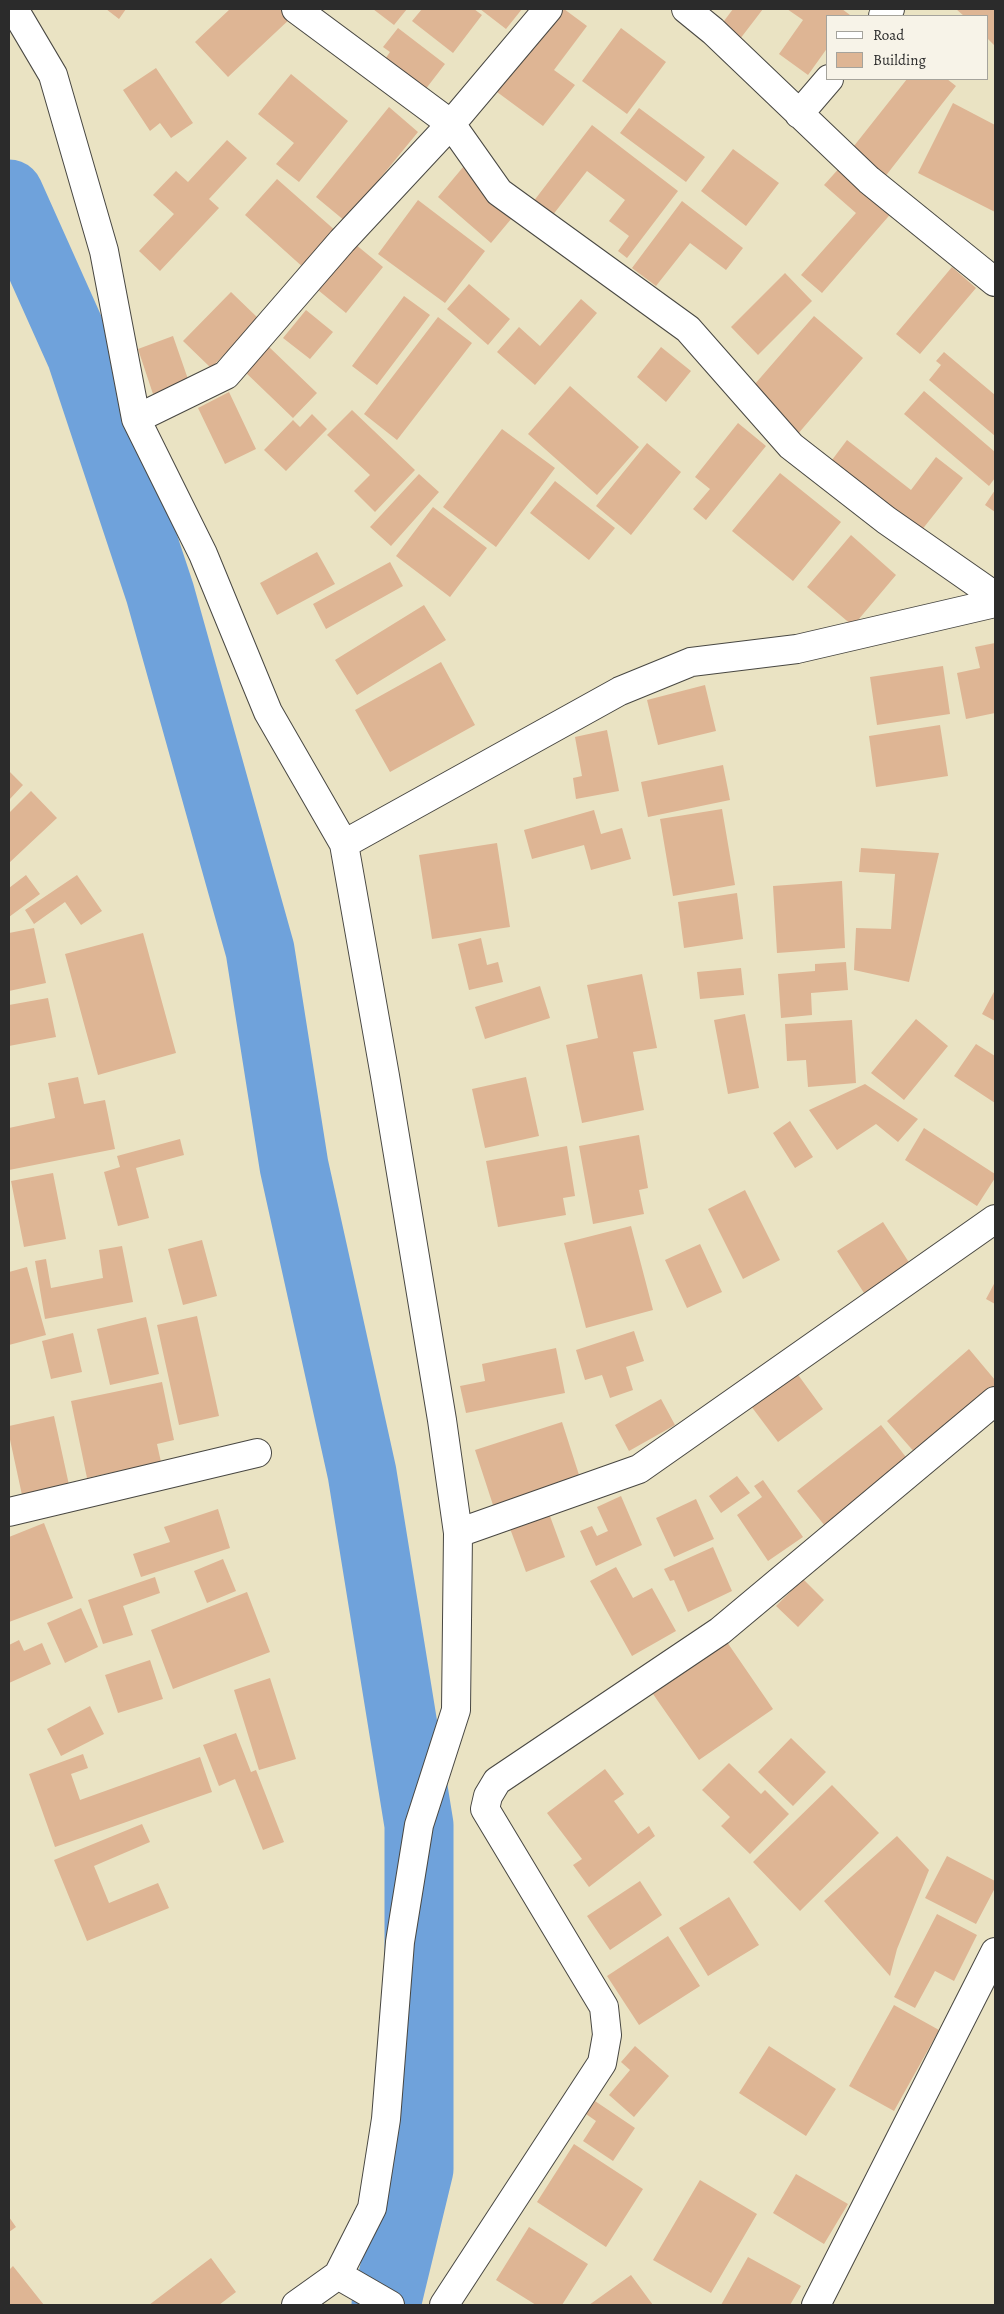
<!DOCTYPE html>
<style>
body{margin:0}
#map{position:relative;width:1004px;height:2314px;overflow:hidden;background:#eae3c3;font-family:Alegreya,serif}
canvas{display:block}
.frame{position:absolute;inset:0;border:10px solid #2b2b2b;pointer-events:none}
.legend{position:absolute;left:826px;top:15px;width:162px;height:65px;box-sizing:border-box;background:#f7f3e8;border:1px solid #a5a39c;margin:0;padding:6px 9px;list-style:none;font-size:15px;color:#2b2b2b}
.legend li{display:flex;align-items:center;gap:10px;height:25px}
.legend b{width:25px;border:1px solid #a5a39c}
</style>
<div id="map">
<canvas width="1004" height="2314"></canvas>
<div class="frame"></div>
<ul class="legend">
<li><b style="height:6px;background:#fff"></b>Road</li>
<li><b style="height:14px;background:#deb594"></b>Building</li>
</ul>
</div>
<script>
const context = document.querySelector('canvas').getContext('2d');
context.lineJoin = 'round';
const toPath = rows => new Path2D(rows.map(r => 'M' + r).join(''));
function trace(path, color, width, dash) { context.strokeStyle = color; context.lineWidth = width; context.lineCap = dash ? 'butt' : 'round'; context.setLineDash(dash || []); context.stroke(path); }
function fillPath(path, color) { context.fillStyle = color; context.fill(path, 'evenodd'); }
const river = toPath([
 [9,194,81,355,160,593,260,950,294,1166,362,1473,419,1825,419,2169,386,2305]
]);
const building = toPath([
 [106,9,126,9,119,19],
 [230,9,284,9,292,17,228,77,195,42],
 [373,9,407,9,394,25],
 [422,9,474,9,482,15,453,53,412,21],
 [480,9,522,9,506,29],
 [553,9,564,9,587,26,554,70,575,85,543,126,493,89],
 [733,9,763,9,740,39,721,25],
 [787,9,842,9,850,15,828,16,828,47,808,75,779,54,803,20],
 [956,9,995,9,995,46,988,39,988,16,964,16],
 [398,28,445,64,418,99,379,68,390,52,383,47],
 [621,28,666,62,627,114,582,81],
 [156,68,193,123,171,138,160,123,150,131,123,90],
 [291,74,348,121,299,182,276,164,294,143,258,114],
 [907,79,947,79,956,86,884,178,850,151],
 [953,103,995,125,995,212,918,173],
 [389,107,418,132,345,221,316,197],
 [639,108,705,157,686,182,620,133],
 [592,125,678,191,627,258,618,251,629,236,609,221,625,200,587,171,552,216,533,202],
 [227,140,247,158,209,199,219,208,160,271,139,251,174,214,153,195,176,171,188,182],
 [733,149,779,183,746,226,701,191],
 [842,165,894,210,822,293,801,275,856,213,824,185],
 [464,166,517,212,491,243,438,197],
 [277,179,337,232,305,269,245,215],
 [418,200,485,251,445,303,378,254],
 [682,201,743,248,726,270,690,243,656,286,632,268],
 [355,244,383,267,346,313,318,290],
 [952,267,976,288,920,354,896,334],
 [785,273,812,301,758,355,731,327],
 [469,284,510,319,488,345,447,309],
 [231,292,259,319,211,368,183,341],
 [404,296,430,315,377,385,352,366],
 [581,299,597,313,535,385,497,352,519,327,540,346],
 [306,310,333,332,310,359,283,338],
 [814,316,863,358,797,435,748,392],
 [438,317,472,343,397,440,364,414],
 [173,336,189,382,153,394,138,349],
 [267,345,317,393,293,418,243,370],
 [661,347,691,371,666,402,637,377],
 [944,352,995,395,995,436,929,380,941,365,936,361],
 [570,386,639,447,597,495,528,434],
 [924,391,995,452,995,478,989,486,904,414],
 [229,392,256,449,225,464,198,408],
 [352,410,415,470,375,512,354,491,370,475,327,435],
 [312,414,327,429,286,471,264,450,293,420,300,427],
 [738,423,766,446,706,520,693,509,710,489,695,477],
 [502,429,555,468,496,547,443,507],
 [847,440,911,490,936,457,963,478,921,531,832,460],
 [647,443,681,472,631,535,596,506],
 [780,473,841,522,793,581,732,531],
 [419,474,439,492,391,546,370,527],
 [555,481,615,528,589,560,530,513],
 [995,490,995,512,985,505],
 [433,507,487,548,450,597,396,556],
 [851,535,896,575,853,626,807,587],
 [317,552,335,584,277,615,260,583],
 [390,562,403,586,326,629,313,604],
 [424,605,446,640,357,695,335,660],
 [995,643,995,713,966,719,957,673,980,668,975,647],
 [441,662,475,725,390,772,355,710],
 [943,666,950,714,877,725,870,677],
 [705,685,716,731,658,745,647,700],
 [940,725,948,776,876,787,869,736],
 [607,730,619,791,576,799,573,778,582,776,575,737],
 [723,765,730,800,648,817,641,782],
 [9,771,23,785,9,800],
 [31,791,57,818,9,863,9,813],
 [722,809,735,885,673,896,660,819],
 [594,810,601,834,622,828,631,859,591,870,584,845,532,859,524,830],
 [497,843,510,927,432,939,419,855],
 [861,848,939,853,909,982,854,970,856,928,891,929,895,874,859,872],
 [26,875,40,894,9,917,9,888],
 [77,875,102,911,81,925,65,902,34,924,25,910],
 [842,881,845,948,777,953,773,886],
 [737,893,743,939,684,948,678,902],
 [34,928,46,983,9,991,9,933],
 [143,933,176,1053,98,1075,65,954],
 [481,938,487,965,498,962,503,982,469,990,458,944],
 [846,962,848,990,811,993,812,1015,781,1018,778,974,815,971,815,964],
 [741,968,744,995,700,999,697,972],
 [642,974,657,1048,633,1052,644,1110,582,1123,566,1045,598,1038,587,985],
 [540,986,550,1018,485,1039,475,1007],
 [995,990,995,1021,982,1014],
 [48,998,56,1037,9,1046,9,1005],
 [745,1014,759,1088,728,1094,714,1020],
 [916,1019,948,1046,904,1100,871,1073],
 [852,1020,856,1083,808,1087,806,1060,787,1061,785,1024],
 [976,1044,995,1056,995,1103,954,1076],
 [78,1077,84,1104,105,1100,115,1149,9,1170,9,1128,55,1118,48,1083],
 [526,1077,539,1136,485,1148,472,1089],
 [865,1084,918,1119,898,1142,876,1124,837,1150,809,1110],
 [790,1121,813,1157,795,1168,773,1133],
 [924,1128,995,1174,995,1178,977,1206,905,1160],
 [639,1135,648,1188,639,1190,644,1214,593,1224,579,1146],
 [180,1139,184,1155,136,1168,149,1218,118,1226,104,1172,120,1167,117,1156],
 [567,1146,575,1196,563,1198,566,1215,498,1227,486,1161],
 [53,1173,66,1239,24,1247,11,1181],
 [745,1190,780,1260,743,1279,708,1209],
 [883,1222,910,1264,864,1293,837,1251],
 [631,1226,653,1310,586,1328,564,1243],
 [202,1240,217,1296,183,1305,168,1249],
 [700,1244,722,1292,687,1308,665,1260],
 [122,1246,133,1302,45,1319,35,1261,46,1259,51,1288,103,1278,99,1250],
 [27,1267,46,1335,9,1345,9,1272],
 [995,1282,995,1304,986,1299],
 [197,1316,219,1416,179,1425,157,1325],
 [146,1317,159,1374,110,1385,97,1329],
 [634,1331,644,1361,626,1367,633,1390,610,1398,602,1375,585,1380,576,1350],
 [73,1333,82,1372,51,1379,42,1341],
 [556,1348,565,1393,466,1413,460,1386,485,1381,482,1364],
 [969,1349,995,1380,995,1385,916,1454,887,1421],
 [796,1372,823,1409,778,1442,751,1406],
 [162,1382,174,1440,157,1444,161,1462,87,1478,71,1401],
 [661,1399,675,1425,629,1451,615,1425],
 [54,1416,69,1485,22,1495,9,1435,9,1426],
 [562,1422,580,1478,493,1505,475,1450],
 [881,1425,909,1461,825,1526,797,1491],
 [737,1476,750,1493,721,1513,709,1496],
 [763,1480,803,1537,768,1561,737,1515,762,1497,754,1486],
 [621,1496,642,1545,596,1566,580,1531,592,1526,597,1536,608,1531,597,1507],
 [696,1499,714,1539,674,1557,656,1518],
 [547,1508,565,1557,526,1572,508,1523],
 [218,1509,230,1548,141,1577,133,1554,170,1542,164,1527],
 [44,1523,73,1598,9,1622,9,1537],
 [713,1547,732,1591,688,1612,674,1580,670,1581,664,1569],
 [223,1559,236,1591,207,1603,194,1571],
 [616,1567,633,1598,652,1588,676,1631,632,1656,590,1581],
 [155,1577,160,1593,123,1606,133,1635,103,1644,88,1600],
 [803,1579,824,1600,798,1627,776,1606],
 [247,1592,270,1652,173,1689,151,1630],
 [81,1608,98,1647,65,1663,47,1623],
 [19,1640,24,1651,42,1643,51,1664,9,1683,9,1645],
 [727,1642,773,1709,699,1760,653,1694],
 [150,1660,163,1699,118,1713,105,1675],
 [270,1678,296,1759,259,1770,234,1690],
 [90,1706,104,1734,61,1756,47,1729],
 [236,1733,251,1772,256,1770,284,1842,263,1850,235,1779,219,1786,203,1745],
 [791,1738,826,1772,793,1806,758,1772],
 [83,1754,88,1768,71,1774,80,1800,200,1757,212,1792,55,1847,29,1774],
 [729,1763,761,1794,765,1790,789,1814,750,1854,721,1826,730,1817,702,1790],
 [605,1769,624,1794,614,1801,638,1834,649,1826,655,1836,589,1887,573,1865,582,1859,547,1813],
 [832,1785,879,1833,800,1911,753,1862],
 [142,1824,150,1842,94,1866,109,1903,158,1883,169,1908,87,1941,54,1860],
 [897,1836,929,1870,897,1949,890,1976,824,1901],
 [947,1856,995,1881,995,1888,976,1924,925,1898],
 [640,1881,662,1915,610,1950,587,1916],
 [729,1897,759,1945,708,1976,679,1928],
 [937,1914,977,1935,954,1981,935,1971,915,2008,894,1997],
 [668,1936,700,1986,639,2025,607,1976],
 [894,2005,939,2030,894,2111,849,2086],
 [635,2046,669,2076,634,2117,609,2095,630,2070,621,2062],
 [769,2046,836,2089,806,2136,739,2093],
 [595,2101,635,2128,613,2161,583,2141,596,2121,586,2114],
 [574,2144,643,2189,606,2247,537,2202],
 [796,2174,848,2204,824,2244,773,2213],
 [700,2180,757,2214,711,2293,653,2260],
 [9,2217,16,2227,9,2232],
 [529,2227,588,2264,562,2305,536,2305,496,2280],
 [748,2257,801,2286,790,2305,721,2305],
 [211,2258,236,2292,219,2305,149,2305],
 [13,2266,44,2305,9,2305,9,2270],
 [631,2275,653,2305,589,2305]
]);
const minor = toPath([
 [14,9,53,75,104,251,136,419,203,554,268,712,344,844,385,1076,442,1420,458,1533,456,1710,419,1825,400,1942,386,2119,372,2208,338,2275,296,2305],
 [296,9,451,124,499,192,688,329,791,446,886,520,995,596],
 [686,9,713,31,869,180,995,282],
 [883,16,890,9],
 [799,114,829,79],
 [136,419,226,375,342,241,451,124,548,9],
 [344,844,620,691,691,662,797,649,995,603],
 [9,1512,257,1453],
 [458,1533,639,1469,995,1219],
 [338,2275,390,2305],
 [444,2305,602,2063,607,2035,604,2007,485,1809,488,1796,497,1781,720,1631,995,1401],
 [816,2305,995,1952]
]);
trace(river, '#6fa2db', 69);
fillPath(building, '#deb594');
trace(minor, '#484742', 30);
trace(minor, '#fff', 28);
</script>
